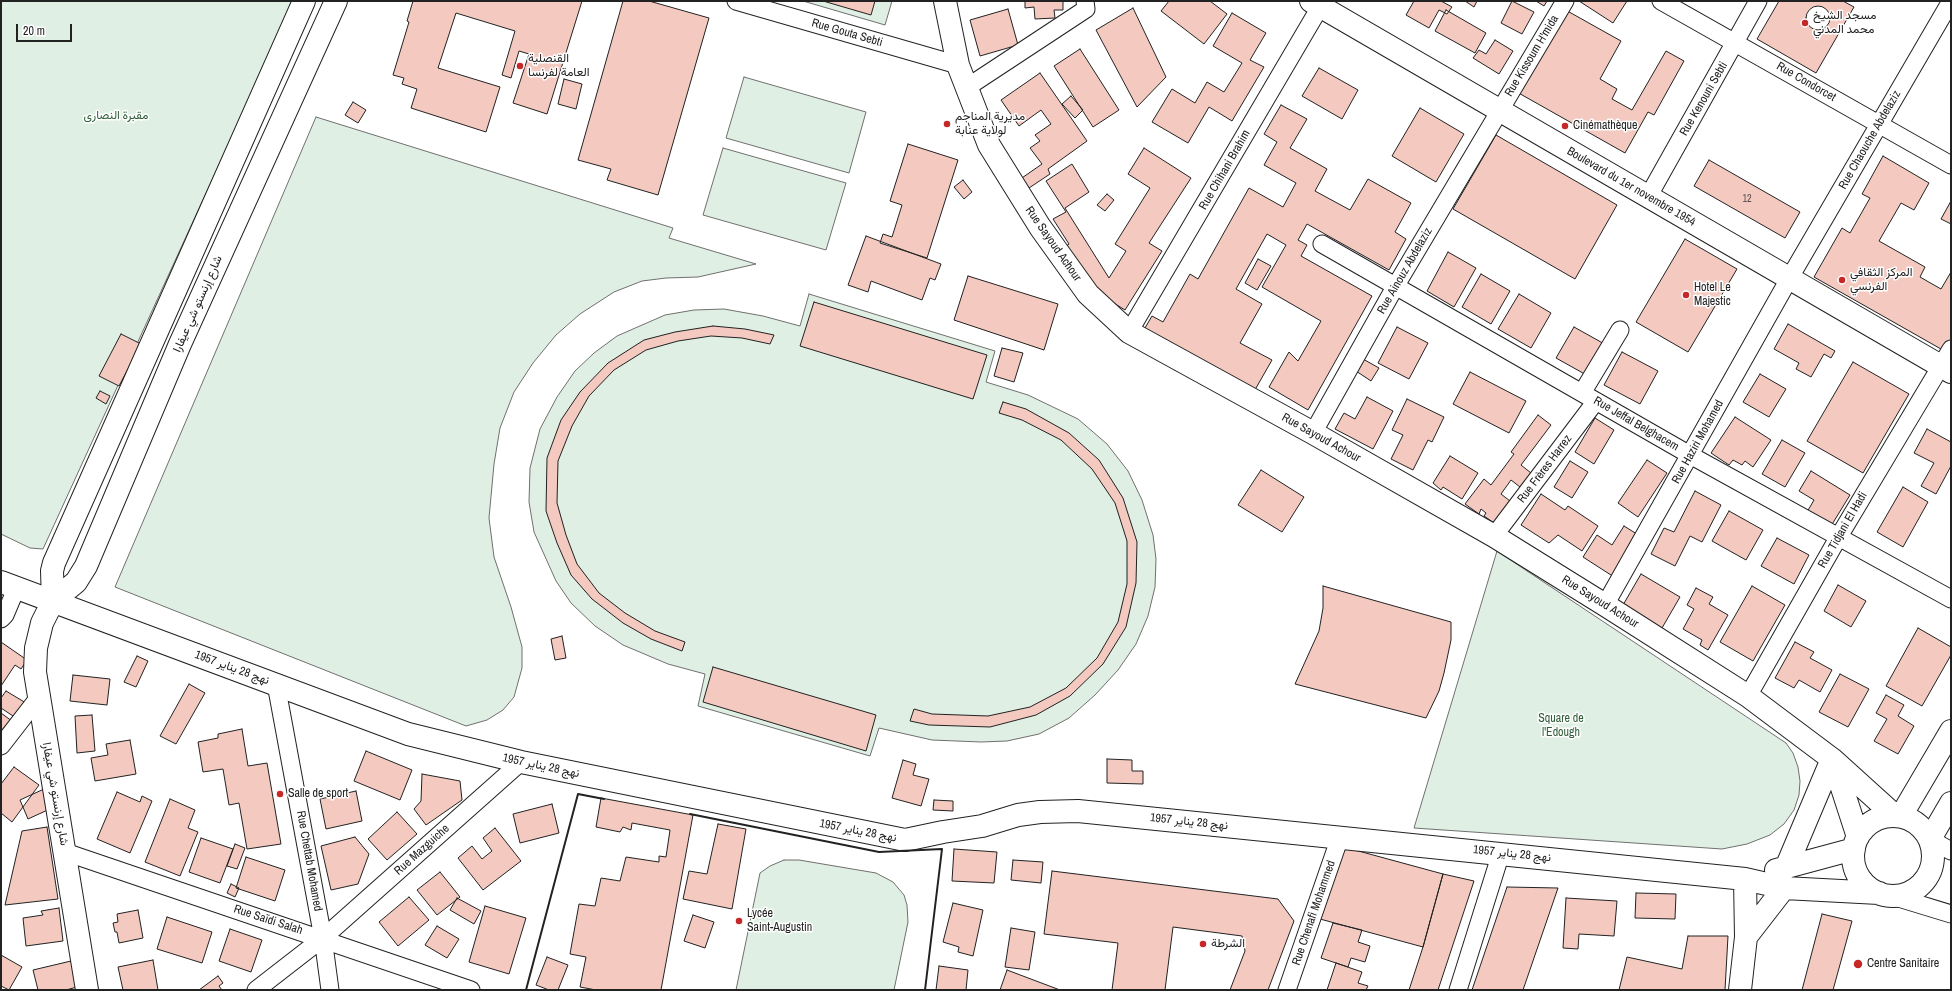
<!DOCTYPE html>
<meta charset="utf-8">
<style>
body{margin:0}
#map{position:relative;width:1952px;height:991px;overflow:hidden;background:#fff;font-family:"Archivo Narrow",sans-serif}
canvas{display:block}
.frame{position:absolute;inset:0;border:2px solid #222;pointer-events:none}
.scale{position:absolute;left:16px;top:24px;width:56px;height:18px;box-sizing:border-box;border:2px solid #222;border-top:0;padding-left:5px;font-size:12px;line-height:14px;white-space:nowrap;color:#222;-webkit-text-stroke:3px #fff;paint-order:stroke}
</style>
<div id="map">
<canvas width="1952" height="991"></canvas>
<div class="frame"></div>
<div class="scale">20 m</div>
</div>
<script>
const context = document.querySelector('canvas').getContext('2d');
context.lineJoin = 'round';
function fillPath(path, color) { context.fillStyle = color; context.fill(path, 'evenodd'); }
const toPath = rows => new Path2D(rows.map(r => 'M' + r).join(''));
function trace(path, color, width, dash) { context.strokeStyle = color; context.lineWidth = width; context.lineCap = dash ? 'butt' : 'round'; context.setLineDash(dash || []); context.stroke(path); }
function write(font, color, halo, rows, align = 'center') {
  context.font = font + ' "Archivo Narrow",Vazirmatn,sans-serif'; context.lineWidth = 3; context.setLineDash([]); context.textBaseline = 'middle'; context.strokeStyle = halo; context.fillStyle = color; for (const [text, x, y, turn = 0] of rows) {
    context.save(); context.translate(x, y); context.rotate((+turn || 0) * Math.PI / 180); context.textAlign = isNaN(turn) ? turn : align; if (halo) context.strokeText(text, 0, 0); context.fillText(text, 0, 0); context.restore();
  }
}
const green = toPath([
 [1,1,294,1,43,549,30,548,1,534,1,1],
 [803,1,892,1,885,25,803,1],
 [744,77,866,112,849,173,726,138,744,77],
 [316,117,673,228,669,238,756,264,698,277,666,278,642,281,614,292,580,314,556,335,533,363,514,392,500,428,494,464,489,518,494,557,511,607,522,647,522,668,514,697,503,710,487,720,466,726,115,587,316,117],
 [723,148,846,183,826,250,703,215,723,148],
 [809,294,995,351,986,382,1028,395,1078,419,1107,444,1128,471,1142,500,1153,535,1156,559,1155,587,1148,616,1136,644,1118,670,1095,695,1069,718,1039,734,1007,741,981,742,932,740,879,728,870,756,698,706,705,674,668,664,623,645,595,626,571,603,556,581,534,532,529,502,530,468,540,429,557,397,575,371,594,353,617,336,665,315,694,310,724,309,763,316,800,326,809,294],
 [1497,551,1786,743,1793,753,1798,767,1800,781,1799,795,1794,810,1784,824,1770,835,1747,844,1722,849,1414,828,1497,551],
 [784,860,799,860,876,873,893,882,904,895,907,905,908,922,894,990,736,990,760,873,770,866,784,860]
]);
const building = toPath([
 [413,1,582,1,547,114,513,103,529,54,519,51,511,78,502,75,515,31,456,13,438,68,500,87,486,132,411,108,417,89,402,84,404,78,393,75,409,22,407,21,413,1],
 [623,1,649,1,709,18,658,195,607,180,611,169,578,160,623,1],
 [823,1,875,1,871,15,823,1],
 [1025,1,1063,1,1063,10,1054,10,1055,18,1035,19,1034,7,1025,8,1025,1],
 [1169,1,1210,1,1227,14,1204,44,1161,11,1169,1],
 [1414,1,1441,1,1452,7,1447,14,1439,10,1429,28,1406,15,1414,1],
 [1465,1,1477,1,1474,7,1465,1],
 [1512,1,1534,12,1522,34,1501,23,1512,1],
 [1536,1,1547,1,1544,6,1536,1],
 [1579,1,1627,1,1613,23,1579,1],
 [1779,1,1843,1,1854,7,1816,73,1757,39,1779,1],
 '1806 18a12 12 0 1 1 24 0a12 12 0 1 1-24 0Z',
 [1133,8,1166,77,1137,107,1096,30,1133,8],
 [1562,8,1621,41,1600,79,1617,89,1612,99,1632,110,1666,51,1684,61,1654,115,1648,112,1625,153,1515,91,1562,8],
 [1008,9,1018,45,980,56,970,20,1008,9],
 [1446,10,1486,33,1475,53,1435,31,1446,10],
 [1232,13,1266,33,1250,60,1264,67,1232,121,1209,107,1188,143,1152,122,1172,89,1195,103,1207,82,1224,92,1242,63,1213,46,1232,13],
 [1495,40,1513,51,1499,74,1473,58,1479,50,1486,54,1495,40],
 [1080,49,1119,110,1093,127,1054,66,1080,49],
 [1319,68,1358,90,1342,119,1302,96,1319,68],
 [1040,73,1087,141,1048,169,1050,174,1026,190,1019,180,1042,164,1030,148,1040,141,1035,135,1051,124,1041,110,1019,126,1001,100,1040,73],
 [564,79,582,84,576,109,558,104,564,79],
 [1071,96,1083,110,1075,118,1062,104,1071,96],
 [353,102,366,110,358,123,345,115,353,102],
 [1281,105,1307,119,1290,148,1327,169,1315,191,1350,210,1368,179,1411,203,1395,232,1406,239,1389,270,1307,224,1298,240,1307,245,1301,256,1372,296,1308,410,1269,387,1289,352,1298,361,1321,321,1262,287,1286,245,1267,234,1236,289,1262,304,1240,343,1272,360,1252,395,1142,333,1152,316,1163,322,1190,274,1198,279,1249,188,1283,207,1296,183,1264,165,1277,142,1264,134,1281,105],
 [1420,108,1464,134,1436,182,1392,156,1420,108],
 [1496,135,1617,205,1575,279,1453,209,1496,135],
 [908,144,958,160,927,258,880,243,883,234,892,237,902,205,890,201,908,144],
 [1144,148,1191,178,1149,243,1162,251,1125,310,1088,287,1063,248,1069,244,1053,219,1066,212,1046,181,1072,164,1089,192,1065,208,1109,278,1126,251,1115,244,1150,188,1128,174,1144,148],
 [1883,156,1929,183,1914,210,1901,203,1879,241,1925,267,1920,277,1941,289,1951,272,1951,347,1948,353,1814,277,1842,228,1850,233,1870,198,1862,194,1883,156],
 [1709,160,1800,212,1785,238,1694,186,1709,160],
 [963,180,972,192,964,199,954,187,963,180],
 [1107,194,1114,200,1105,211,1097,205,1107,194],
 [1951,201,1951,224,1941,219,1951,201],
 [866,236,941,264,935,280,930,278,922,300,871,281,868,292,848,285,866,236],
 [1685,239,1737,269,1688,352,1636,322,1685,239],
 [1448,252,1476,268,1454,307,1427,291,1448,252],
 [1258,259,1271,266,1257,290,1245,283,1258,259],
 [1481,274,1510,291,1491,324,1462,307,1481,274],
 [968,276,1058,304,1044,350,954,320,968,276],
 [1519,294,1551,313,1531,348,1498,329,1519,294],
 [814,302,987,355,973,399,800,346,814,302],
 [1788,324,1835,351,1831,358,1824,354,1811,377,1796,369,1799,363,1774,349,1788,324],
 [713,326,745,329,774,335,770,344,742,338,711,336,678,341,646,350,614,370,589,396,572,426,558,461,557,503,566,535,577,564,599,593,625,613,655,631,685,642,682,651,651,639,623,623,592,599,571,575,557,543,546,511,547,458,561,420,580,392,608,363,644,340,675,332,713,326],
 [1397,327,1428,343,1409,379,1378,363,1397,327],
 [1574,327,1608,346,1590,377,1556,358,1574,327],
 [121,334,141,344,119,386,99,376,121,334],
 [1002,348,1023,353,1014,382,994,376,1002,348],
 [1622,352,1658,371,1640,404,1604,385,1622,352],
 [1363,359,1379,368,1371,381,1356,371,1363,359],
 [1853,362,1909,394,1863,473,1807,441,1853,362],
 [1470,372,1526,401,1509,433,1453,404,1470,372],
 [1760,374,1786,389,1769,417,1743,402,1760,374],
 [100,391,110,396,106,404,96,398,100,391],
 [1367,397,1393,411,1373,449,1335,429,1344,413,1355,419,1367,397],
 [1407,399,1444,417,1432,442,1428,440,1413,470,1391,459,1403,435,1392,430,1407,399],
 [1003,402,1026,409,1069,433,1099,460,1123,498,1137,542,1136,583,1126,627,1103,664,1070,696,1036,715,990,727,929,725,910,721,914,709,932,714,988,716,1030,707,1066,688,1097,658,1118,622,1127,584,1127,541,1115,503,1092,469,1061,440,1022,420,999,413,1003,402],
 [1538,415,1551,425,1521,465,1531,473,1520,487,1511,480,1501,494,1510,501,1494,523,1484,516,1486,513,1481,509,1479,514,1465,504,1484,479,1491,485,1514,454,1511,452,1538,415],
 [1735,417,1771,440,1753,467,1745,461,1742,465,1733,460,1729,465,1711,453,1735,417],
 [1595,418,1614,430,1594,464,1575,452,1595,418],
 [1927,429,1951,442,1951,466,1936,494,1921,486,1934,463,1914,453,1927,429],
 [1782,440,1805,453,1785,487,1762,474,1782,440],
 [1450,456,1478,473,1462,499,1443,487,1441,490,1433,483,1450,456],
 [1647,460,1667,473,1638,517,1618,503,1647,460],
 [1570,461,1588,472,1572,498,1554,487,1570,461],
 [1261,470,1304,497,1282,532,1238,505,1261,470],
 [1811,471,1850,495,1831,526,1807,512,1814,500,1799,491,1811,471],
 [1903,487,1928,502,1903,547,1877,532,1903,487],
 [1695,491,1721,505,1702,542,1690,536,1675,566,1651,554,1664,528,1674,532,1695,491],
 [1541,494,1565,510,1568,506,1598,526,1582,551,1558,535,1549,543,1521,525,1541,494],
 [1729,511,1763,530,1746,560,1712,541,1729,511],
 [1624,526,1640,536,1614,577,1583,557,1597,535,1612,545,1624,526],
 [1777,538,1809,555,1794,584,1761,566,1777,538],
 [1641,574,1680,597,1662,628,1623,605,1641,574],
 [1838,585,1866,601,1851,627,1824,611,1838,585],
 [1323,586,1451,622,1451,640,1444,673,1439,691,1426,718,1295,684,1319,631,1323,608,1323,586],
 [1752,586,1785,605,1753,661,1720,642,1752,586],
 [1696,588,1713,597,1709,604,1728,615,1708,650,1700,645,1702,640,1683,629,1694,609,1687,605,1696,588],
 [1918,628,1951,647,1951,655,1922,706,1886,686,1918,628],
 [562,636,566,658,555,660,551,639,562,636],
 [1,642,27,660,21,669,15,665,1,686,1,642],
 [1795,642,1814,652,1810,658,1832,670,1820,692,1799,680,1794,688,1775,678,1795,642],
 [137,656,148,661,136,687,124,682,137,656],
 [713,667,876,715,866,751,703,702,713,667],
 [1840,674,1869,689,1848,727,1819,712,1840,674],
 [73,675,110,679,107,705,70,701,73,675],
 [189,684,205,693,176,744,160,736,189,684],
 [6,691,26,703,16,718,1,708,1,698,6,691],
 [1886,695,1904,705,1898,716,1914,726,1898,754,1874,741,1887,719,1876,713,1886,695],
 [1,713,16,724,1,747,1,713],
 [92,715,95,751,77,753,75,716,92,715],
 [242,729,248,766,267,763,281,844,247,849,239,803,229,805,223,769,203,772,198,742,218,738,218,734,242,729],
 [130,740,136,774,95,781,91,758,108,755,106,744,130,740],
 [366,751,412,770,400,800,354,781,366,751],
 [1107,759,1132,760,1132,771,1143,771,1143,784,1107,783,1107,759],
 [903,760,916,764,913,775,929,779,921,806,892,798,903,760],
 [14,767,39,785,12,822,1,813,1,784,14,767],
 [422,774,460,781,462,800,426,825,414,809,421,801,422,774],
 [44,789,52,808,28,819,20,800,44,789],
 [356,791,362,821,326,829,320,799,356,791],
 [117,792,140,802,142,796,152,801,130,853,97,839,117,792],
 [601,798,693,815,661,990,596,990,580,987,586,957,570,954,579,904,595,906,601,878,620,881,626,857,659,862,659,856,666,857,670,830,632,823,631,830,623,827,620,832,596,827,601,798],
 [170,799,195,810,188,828,198,832,180,876,145,862,170,799],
 [934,800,953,801,953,811,933,810,934,800],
 [552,804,559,833,520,843,513,814,552,804],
 [397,812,417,834,387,860,368,839,397,812],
 [718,824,746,829,732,909,683,899,689,871,707,874,718,824],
 [47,827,58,899,5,905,22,831,47,827],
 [495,828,521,861,483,890,458,858,472,846,482,859,492,851,483,838,495,828],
 [355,837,369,854,358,884,331,890,321,846,355,837],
 [201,838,233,849,220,883,189,872,201,838],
 [235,844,245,848,237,869,227,866,235,844],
 [1340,846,1443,874,1423,947,1320,919,1340,846],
 [954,849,997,852,994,883,952,881,954,849],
 [246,857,285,870,275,901,236,888,246,857],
 [1013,860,1043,862,1041,883,1011,880,1013,860],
 [1052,871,1278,899,1294,921,1268,990,1230,990,1245,951,1242,936,1173,927,1165,990,1112,990,1118,943,1044,934,1052,871],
 [440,872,460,897,437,915,417,890,440,872],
 [1443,874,1474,881,1438,990,1409,990,1423,947,1443,874],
 [231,884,239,888,235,897,227,893,231,884],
 [1507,887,1558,888,1523,990,1472,990,1507,887],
 [1636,893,1676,894,1675,919,1635,918,1636,893],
 [409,897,429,920,398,946,379,922,409,897],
 [457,898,481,911,474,924,450,910,457,898],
 [1566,898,1617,901,1614,936,1579,934,1578,949,1563,948,1566,898],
 [953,903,983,910,973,956,958,952,959,947,943,942,953,903],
 [485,906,526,918,509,974,469,962,485,906],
 [59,908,63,941,26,946,23,918,43,915,41,911,59,908],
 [138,910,143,938,119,943,117,932,115,932,113,923,118,922,117,914,138,910],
 [1822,914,1852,921,1833,990,1802,990,1822,914],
 [693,915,714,922,705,948,684,941,693,915],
 [167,917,212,932,202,963,157,949,167,917],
 [1333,923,1362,930,1358,942,1370,946,1365,962,1351,958,1348,967,1321,958,1333,923],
 [437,926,459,939,447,958,425,945,437,926],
 [1011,928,1035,932,1029,970,1005,967,1011,928],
 [230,929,262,940,251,972,219,961,230,929],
 [1688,936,1728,936,1725,990,1619,990,1627,957,1682,969,1688,936],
 [1,955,22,967,9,990,1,986,1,955],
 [547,957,568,965,558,990,549,990,536,985,547,957],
 [153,960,158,990,123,990,118,967,153,960],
 [71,961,77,987,66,990,38,990,33,970,71,961],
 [1336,963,1362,972,1358,983,1368,986,1366,990,1327,990,1336,963],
 [939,966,968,970,966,990,936,990,939,966],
 [1007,970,1060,990,1000,990,1007,970],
 [218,976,223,983,219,986,222,990,199,990,218,976]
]);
const street = toPath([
 [736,1,958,65],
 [1661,1,1951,165],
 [966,88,1086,9,1085,1],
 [1648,197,1758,1],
 [1322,244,1690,455,1951,599],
 [1129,332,1320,7],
 [1582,393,1620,330],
 [1313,433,1395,287,1565,1],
 [1494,536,1596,401],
 [1605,605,1789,279,1951,1],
 [1,619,5,615,16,589],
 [276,684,323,938,330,990],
 [1748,696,1838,538,1951,349],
 [1,746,39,697],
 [1930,839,1951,851],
 [65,852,471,990],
 [1892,896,1951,914],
 [256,990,323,938,521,762],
 [1287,990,1340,837],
 [1458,990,1501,853]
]);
const secondary = toPath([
 [945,1,958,65,989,145,1040,227,1088,294,1129,332,1313,433,1494,536,1605,605,1748,696,1832,759,1895,816],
 [1,582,408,734,521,762,905,840,943,832,982,826,1018,815,1040,812,1078,811,1745,879,1784,888,1879,893],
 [53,601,76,582,86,566,180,344,336,1],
 [1833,760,1858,837],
 [1901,816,1951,731],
 '1853 856a40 40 0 1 1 80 0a40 40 0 1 1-80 0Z',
 [1930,839,1951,803],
 [1786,868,1832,759],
 [1776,870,1854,849],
 [1746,937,1784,888],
 [87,990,35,672,36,648,42,623,53,601,52,571,54,563,304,1],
 [1740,990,1746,937,1745,879]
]);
const primary = toPath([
 [1311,1,1951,372]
]);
const wall = toPath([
 [690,814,879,852,942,849,925,990],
 [526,990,578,794,604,799]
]);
const markers = [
 [1805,23,4,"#c62828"],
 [520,66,4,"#c62828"],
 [947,124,4,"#c62828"],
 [1565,126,4,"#c62828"],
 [1842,280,4,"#c62828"],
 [1686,295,4,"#c62828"],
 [280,794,4,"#c62828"],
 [739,921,4,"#c62828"],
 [1203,944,4,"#c62828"],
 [1858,964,5,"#c62828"]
];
const numberNames = [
 ["12",1747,199]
];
const poiNames = [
 ["مسجد الشيخ",1813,16],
 ["محمد المدني",1813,30],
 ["القنصلية",528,59],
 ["العامة لفرنسا",528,73],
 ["مديرية المناجم",955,117],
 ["لولاية عنابة",955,131],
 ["Cinémathèque",1573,126],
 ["المركز الثقافي",1850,273],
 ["الفرنسي",1850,287],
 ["Hotel Le",1694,288],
 ["Majestic",1694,302],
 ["Salle de sport",288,794],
 ["Lycée",747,914],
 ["Saint-Augustin",747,928],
 ["الشرطة",1211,944],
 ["Centre Sanitaire",1867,964]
];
const streetNames = [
 ["Rue Gouta Sebti",847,33,16],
 ["Rue Kissoum H'mida",1532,56,-59],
 ["Rue Condorcet",1806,82,30],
 ["Rue Kenouni Sebti",1704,99,-60],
 ["Rue Chaouche Abdelaziz",1870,140,-60],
 ["Rue Chihani Brahim",1225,170,-60],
 ["Boulevard du 1er novembre 1954",1631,187,30],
 ["Rue Sayoud Achour",1053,244,55],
 ["Rue Ainouz Abdelaziz",1405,271,-60],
 ["شارع إرنستو شي عيفارا",198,304,-66],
 ["Rue Jeffal Belghacem",1636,424,30],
 ["Rue Sayoud Achour",1321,438,29],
 ["Rue Haziri Mohamed",1698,442,-61],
 ["Rue Frères Harrez",1545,469,-53],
 ["Rue Tidjani El Hadi",1843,530,-60],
 ["Rue Sayoud Achour",1600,602,32],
 ["نهج 28 يناير 1957",232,668,20],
 ["نهج 28 يناير 1957",541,766,12],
 ["شارع إرنستو شي عيفارا",55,794,80],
 ["نهج 28 يناير 1957",1189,822,6],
 ["نهج 28 يناير 1957",858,831,11],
 ["Rue Mazguiche",422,850,-42],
 ["نهج 28 يناير 1957",1512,854,6],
 ["Rue Chettab Mohamed",309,861,80],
 ["Rue Chenafi Mohammed",1314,913,-71],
 ["Rue Saïdi Salah",268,920,18]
];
const parkNames = [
 ["مقبرة النصارى",116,116],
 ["Square de",1561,719],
 ["l'Edough",1561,733]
];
fillPath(green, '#e0efe3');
trace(green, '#6f6f6f', 1);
fillPath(building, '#f3c9c0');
trace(building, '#222', 1);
trace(street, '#222', 19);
trace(secondary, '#222', 24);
trace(primary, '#222', 24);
trace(street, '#fff', 17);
trace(secondary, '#fff', 22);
trace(primary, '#fff', 22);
trace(wall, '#222', 2);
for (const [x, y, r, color] of markers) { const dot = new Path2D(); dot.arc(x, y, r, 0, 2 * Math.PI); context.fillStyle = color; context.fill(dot); trace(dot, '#fff', 1.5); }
write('10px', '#564c4a', null, numberNames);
write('12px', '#222', '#fff', poiNames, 'left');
write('12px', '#222', '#fff', streetNames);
write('12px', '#2f5e38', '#fff', parkNames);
</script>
